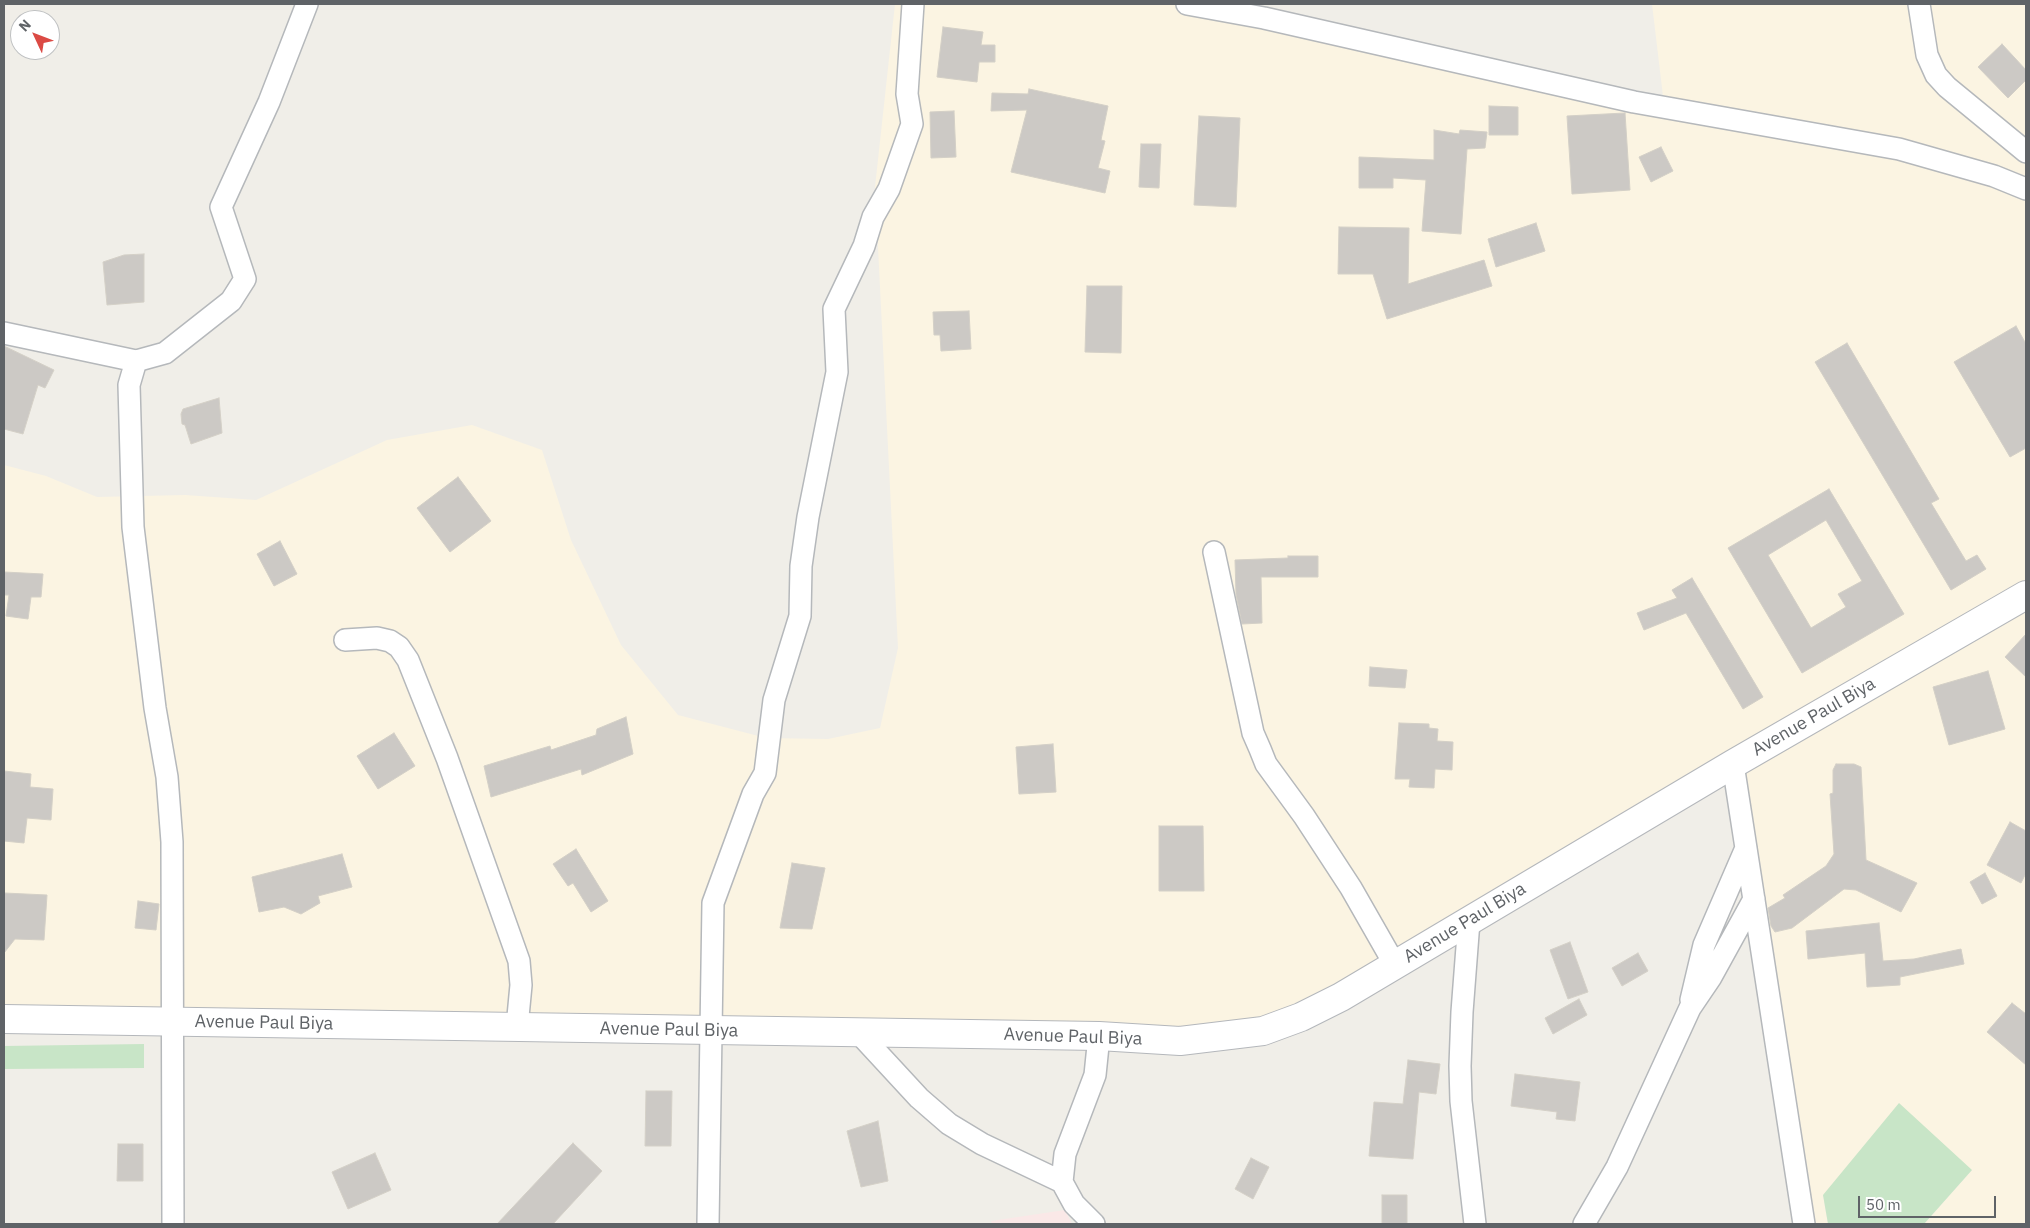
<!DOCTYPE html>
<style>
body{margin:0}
#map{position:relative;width:2030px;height:1228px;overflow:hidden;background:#f0eee8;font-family:"IBM Plex Sans",sans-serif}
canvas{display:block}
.frame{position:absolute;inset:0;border:5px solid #5f6367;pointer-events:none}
.north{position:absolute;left:10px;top:10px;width:50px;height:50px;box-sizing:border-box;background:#fff;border:1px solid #bfc1c2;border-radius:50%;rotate:313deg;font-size:14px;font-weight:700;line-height:20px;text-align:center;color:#5f6367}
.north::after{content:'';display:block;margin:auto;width:18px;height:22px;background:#db4a44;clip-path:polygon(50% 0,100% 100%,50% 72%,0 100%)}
.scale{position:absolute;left:1858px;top:1196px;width:138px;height:22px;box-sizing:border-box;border:2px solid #5f6367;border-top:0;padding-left:6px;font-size:15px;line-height:18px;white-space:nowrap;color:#5f6367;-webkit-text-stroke:4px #fff;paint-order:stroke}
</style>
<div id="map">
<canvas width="2030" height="1228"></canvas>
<div class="frame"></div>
<div class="north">N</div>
<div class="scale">50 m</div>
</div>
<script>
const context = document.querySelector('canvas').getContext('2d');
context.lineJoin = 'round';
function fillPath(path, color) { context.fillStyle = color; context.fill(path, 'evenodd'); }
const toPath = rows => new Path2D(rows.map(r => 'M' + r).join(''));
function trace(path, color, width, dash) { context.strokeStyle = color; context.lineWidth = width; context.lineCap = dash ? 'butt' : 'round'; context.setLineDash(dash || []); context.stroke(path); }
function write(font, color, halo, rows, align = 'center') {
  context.font = font + ' "IBM Plex Sans",sans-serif'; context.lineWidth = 5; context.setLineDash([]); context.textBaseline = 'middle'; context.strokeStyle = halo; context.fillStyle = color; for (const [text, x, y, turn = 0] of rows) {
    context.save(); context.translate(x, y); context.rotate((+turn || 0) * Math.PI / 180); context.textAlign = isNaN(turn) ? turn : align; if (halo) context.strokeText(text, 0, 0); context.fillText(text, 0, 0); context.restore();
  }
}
const commercial = toPath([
 [895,4,1171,4,1570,95,1665,113,1652,4,2026,4,2026,1224,1924,1224,1972,1170,1823,1195,1828,1224,1803,1224,1732,764,1271,1026,1192,1037,4,1018,4,465,46,476,97,497,185,495,256,500,387,440,472,425,542,450,571,540,621,645,678,715,766,738,828,739,880,728,898,648,875,187]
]);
const medical = toPath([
 [1065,1210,1072,1224,992,1224,991,1221]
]);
const green = toPath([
 [144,1044,144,1068,4,1069,4,1046],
 [1899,1103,1972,1170,1924,1224,1828,1224,1823,1195]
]);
const building = toPath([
 [943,27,983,32,981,45,995,45,995,62,979,62,977,82,937,77,943,27],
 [2002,44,2026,70,2026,80,2008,98,1978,67,2002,44],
 [1029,89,1108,106,1101,140,1105,141,1098,168,1110,171,1105,193,1011,172,1027,110,991,111,992,93,1028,94,1029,89],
 [1489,106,1518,107,1518,135,1489,135,1489,106],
 [954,111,956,157,931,158,930,112,954,111],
 [1625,113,1630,190,1572,194,1567,116,1625,113],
 [1199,116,1240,118,1236,207,1194,205,1199,116],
 [1434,130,1459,134,1460,130,1487,132,1485,148,1467,149,1461,234,1422,231,1426,180,1393,178,1393,188,1359,188,1359,157,1434,160,1434,130],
 [1141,144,1161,144,1159,188,1139,187,1141,144],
 [1661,147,1673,171,1651,182,1639,157,1661,147],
 [1536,223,1545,251,1496,267,1488,239,1536,223],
 [1339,227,1409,228,1408,284,1484,260,1492,286,1387,319,1373,274,1338,274,1339,227],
 [144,254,144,302,107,305,103,262,124,255,144,254],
 [1087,286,1122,286,1121,353,1085,352,1087,286],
 [969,311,971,349,941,351,940,335,934,335,933,312,969,311],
 [2016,326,2026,344,2026,448,2010,457,1954,362,2016,326],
 [1847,343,1939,499,1931,503,1966,561,1977,555,1986,569,1951,590,1815,362,1847,343],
 [4,346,54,370,45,388,38,385,23,434,4,429,4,346],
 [219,398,222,433,191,444,185,425,182,424,181,414,183,409,219,398],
 [458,477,491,521,450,552,417,508,458,477],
 [1829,489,1904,614,1802,673,1728,548,1829,489],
 [1826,520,1862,581,1838,594,1846,607,1811,628,1768,555,1826,520],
 [280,541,297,574,274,586,257,554,280,541],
 [1288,556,1318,556,1318,577,1261,577,1262,623,1242,624,1236,594,1235,560,1288,558,1288,556],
 [4,572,43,574,41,597,31,597,28,619,6,616,9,595,4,595,4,572],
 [1692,578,1763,697,1743,709,1686,613,1644,630,1637,613,1677,598,1672,590,1692,578],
 [2026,634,2026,677,2005,657,2026,634],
 [1370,667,1407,670,1405,688,1369,686,1370,667],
 [1988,671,2005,729,1949,745,1933,687,1988,671],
 [626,717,633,754,582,775,581,769,491,797,484,766,550,746,551,750,596,735,597,729,626,717],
 [1399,723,1429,724,1429,728,1438,729,1437,741,1453,742,1452,770,1435,769,1434,788,1409,787,1410,779,1395,779,1399,723],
 [394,733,415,766,378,789,357,756,394,733],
 [1053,744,1056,792,1019,794,1016,747,1053,744],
 [1836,764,1854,764,1861,767,1866,860,1917,883,1901,912,1856,890,1844,889,1792,928,1775,932,1771,926,1768,908,1785,898,1783,895,1826,866,1834,854,1830,794,1833,793,1833,770,1836,764],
 [4,771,31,774,30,787,53,789,51,820,27,818,24,843,4,841,4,771],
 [2010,822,2026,831,2026,873,2021,883,1987,865,2010,822],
 [1159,826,1203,826,1204,891,1159,891,1159,826],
 [576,849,608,901,591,912,573,883,568,886,553,864,576,849],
 [342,854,352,887,318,896,320,903,301,914,284,907,259,912,252,877,342,854],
 [792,863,825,868,812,929,780,928,792,863],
 [1985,873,1997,896,1982,904,1970,882,1985,873],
 [4,893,47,895,44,940,15,939,4,953,4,893],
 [138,901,159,904,156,930,135,928,138,901],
 [1879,923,1883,961,1914,959,1961,949,1964,964,1900,977,1900,985,1867,987,1865,953,1808,959,1806,931,1879,923],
 [1570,942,1588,992,1568,999,1550,950,1570,942],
 [1638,953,1648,971,1622,986,1612,968,1638,953],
 [1579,999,1587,1015,1553,1034,1545,1018,1579,999],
 [2012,1003,2026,1014,2026,1065,1987,1032,2012,1003],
 [1408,1060,1440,1064,1436,1094,1419,1092,1413,1159,1369,1156,1374,1102,1403,1104,1408,1060],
 [1515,1074,1580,1082,1575,1121,1556,1119,1557,1112,1511,1106,1515,1074],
 [646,1091,672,1091,671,1146,645,1146,646,1091],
 [878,1121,888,1181,861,1187,847,1131,878,1121],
 [573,1143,602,1171,553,1224,497,1224,573,1143],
 [118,1144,143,1144,143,1181,117,1181,118,1144],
 [375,1153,391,1190,348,1209,332,1172,375,1153],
 [1251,1158,1269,1167,1253,1199,1235,1189,1251,1158],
 [1382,1195,1407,1195,1407,1224,1382,1224,1382,1195]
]);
const street = toPath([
 [1187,4,1264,18,1634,102,1899,149,1994,176,2026,189],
 [1919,4,1927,55,1936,75,1947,87,2026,152],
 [4,333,136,361],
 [1214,552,1253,733,1260,749,1266,764,1304,816,1351,888,1395,965],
 [345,640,377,638,390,641,399,647,408,660,447,758,519,961,521,985,517,1027],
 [1733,764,1804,1224],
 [1469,921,1462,1012,1460,1066,1461,1101,1475,1224],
 [1691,1000,1704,945,1746,848],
 [858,1032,919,1098,949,1124,982,1144,1062,1182,1074,1204,1094,1224],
 [1062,1182,1065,1154,1095,1075,1099,1036],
 [173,1224,172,842,167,777,155,708,133,527,129,385,136,361,165,353,231,301,245,279,221,207,269,102,307,4],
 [708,1224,713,903,753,794,765,773,774,700,800,616,801,566,808,517,837,372,834,309,864,246,873,217,889,189,912,124,907,94,913,4],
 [1584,1224,1617,1167,1690,1008,1711,977,1754,899]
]);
const secondary = toPath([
 [4,1019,1099,1036,1180,1041,1263,1031,1301,1017,1341,997,1733,764,2026,595]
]);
const streetNames = [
 ["Avenue Paul Biya",1814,717,-30],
 ["Avenue Paul Biya",1465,923,-31],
 ["Avenue Paul Biya",264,1023,1],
 ["Avenue Paul Biya",669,1030,1],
 ["Avenue Paul Biya",1073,1037,2]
];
fillPath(commercial, '#fbf4e2');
fillPath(medical, '#fae8e7');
fillPath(green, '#c8e5c7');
fillPath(building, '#ccc9c5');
trace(building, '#d4d0c7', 1);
trace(street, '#b5b8bb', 24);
trace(secondary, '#b4b7bb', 30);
trace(street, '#fff', 21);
trace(secondary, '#fff', 28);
write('18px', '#5f6367', '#fff', streetNames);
</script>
